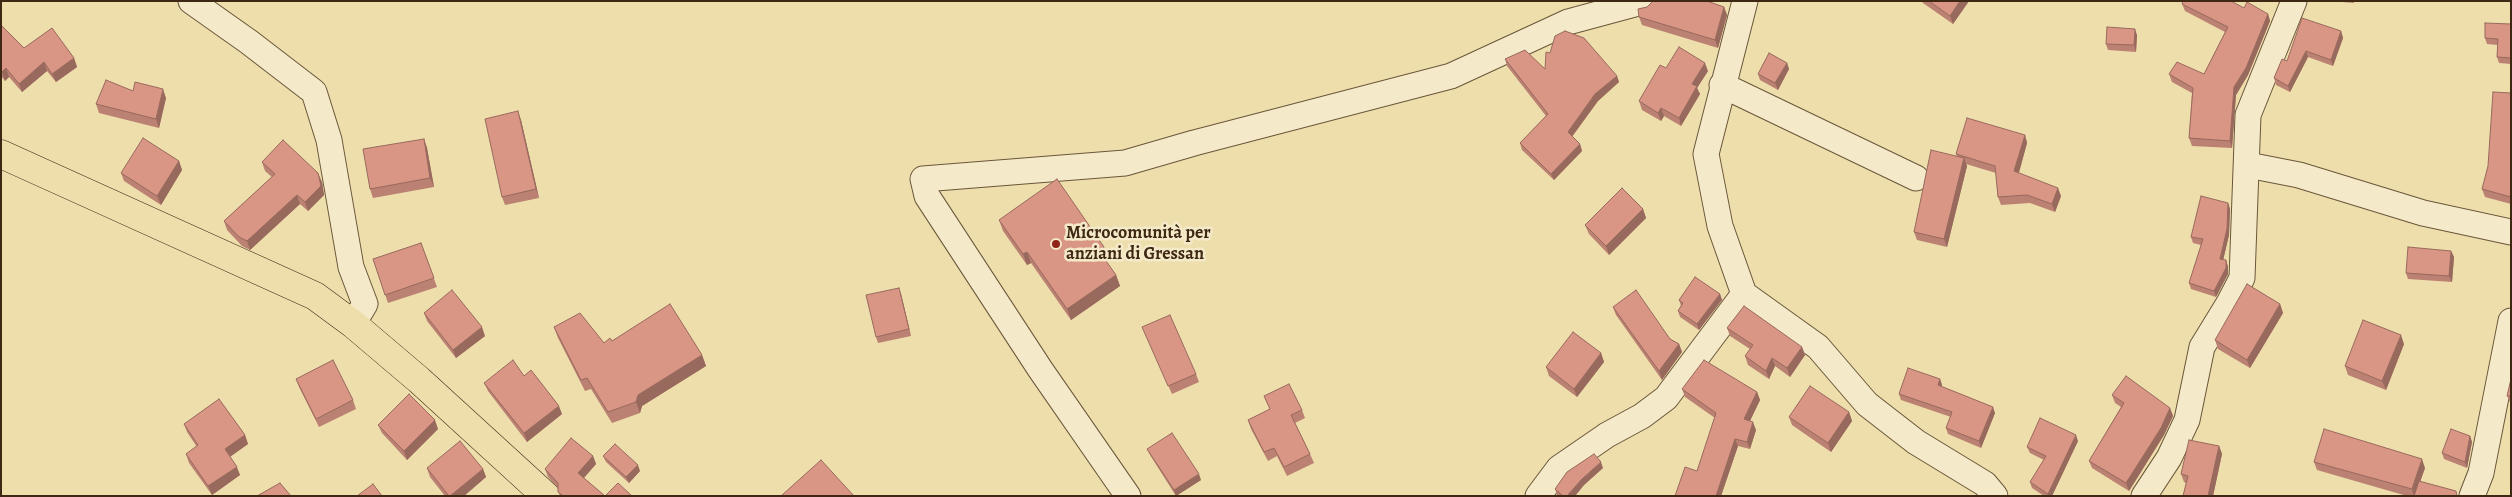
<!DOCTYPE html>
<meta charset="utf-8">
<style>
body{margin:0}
#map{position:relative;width:2512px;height:497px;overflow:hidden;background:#eedeac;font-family:Alegreya,serif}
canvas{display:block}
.frame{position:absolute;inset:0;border:2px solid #3e2814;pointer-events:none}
</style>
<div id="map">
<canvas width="2512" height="497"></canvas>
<div class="frame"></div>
</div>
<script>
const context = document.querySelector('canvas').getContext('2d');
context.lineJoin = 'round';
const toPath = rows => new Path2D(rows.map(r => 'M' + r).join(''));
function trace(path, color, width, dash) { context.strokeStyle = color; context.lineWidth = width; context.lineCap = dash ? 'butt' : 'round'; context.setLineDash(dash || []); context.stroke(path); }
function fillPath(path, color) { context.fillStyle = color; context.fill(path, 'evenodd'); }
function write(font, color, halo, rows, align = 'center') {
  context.font = font + ' Alegreya,serif'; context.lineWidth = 5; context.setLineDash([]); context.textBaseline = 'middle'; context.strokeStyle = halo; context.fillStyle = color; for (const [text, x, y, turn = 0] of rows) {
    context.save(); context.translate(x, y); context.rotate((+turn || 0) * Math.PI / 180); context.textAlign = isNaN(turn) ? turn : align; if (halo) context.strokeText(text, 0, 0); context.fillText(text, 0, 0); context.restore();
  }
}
const minor = toPath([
 [191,1,249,42,314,92,329,140,351,267,365,304,353,324],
 [1745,1,1706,154,1720,226,1744,294,1818,347,1867,404,1916,442,1985,484,1995,496],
 [1722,85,1916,178],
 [2248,165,2299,175,2423,213,2511,232],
 [1128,496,1040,369,927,196,923,179,1125,163,1194,143,1451,76,1568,22,1646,1],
 [1538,496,1559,468,1607,435,1642,416,1666,398,1744,294],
 [2144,496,2169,458,2187,420,2202,347,2229,303,2242,278,2248,115,2294,1],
 [2472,496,2481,473,2511,321]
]);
const major = toPath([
 [1,154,315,296,353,324,419,380,546,496]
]);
const wall = toPath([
 [1922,1,1969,1,1953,24,1923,3],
 [2330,1,2354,1,2354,3],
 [2182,4,2244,8,2268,14,2270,21,2248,75,2236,95,2232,148,2192,146,2189,138,2192,93,2172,82,2169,74,2204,74,2225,32,2185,11],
 [1724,7,1727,15,1718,48,1642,25,1639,17],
 [2511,24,2511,64,2499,63,2497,57,2498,45,2487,44,2485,38],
 [1,25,24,48,74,58,77,67,56,82,47,71,22,92,9,77,5,81,1,76],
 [2341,31,2343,38,2333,66,2308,57,2290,92,2276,85,2274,78,2287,61],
 [2137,35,2136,52,2108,50,2106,44],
 [1505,59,1545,69,1617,76,1619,82,1598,101,1572,137,1580,144,1582,151,1554,180,1522,150,1520,143,1546,116,1507,66],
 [1787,63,1789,69,1778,90,1760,80,1758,74],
 [1666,68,1708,71,1697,88,1700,94,1681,126,1664,116,1661,121,1642,110,1639,101],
 [133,91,166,98,159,128,99,113,96,104],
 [2511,93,2511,204,2485,197,2482,189],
 [521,120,539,198,505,205,502,197],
 [2025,135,2027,143,2019,173,2061,196,2055,212,2030,203,2001,205,1998,197,1996,173,1966,164,1967,166,1947,247,1917,240,1914,232,1957,156,1956,154],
 [424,139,427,148,434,187,373,198,370,189],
 [179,161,182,170,161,205,124,181,121,173],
 [262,162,322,182,324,195,308,211,300,204,250,250,242,246,227,230,224,221,272,177,265,171],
 [2228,203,2230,209,2229,235,2223,260,2226,260,2228,267,2228,274,2216,297,2191,289,2189,283,2201,245,2193,243,2191,237],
 [1643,209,1646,218,1609,255,1589,234,1585,225],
 [999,220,1104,247,1108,258,1105,260,1116,275,1120,286,1071,320,1031,263,1027,265,1003,231],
 [421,243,437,287,388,303,373,259],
 [2451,251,2454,257,2452,282,2408,279,2406,273],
 [901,294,911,336,878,343,876,337],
 [1720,294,1722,300,1699,330,1680,317,1678,311,1681,306,1679,300],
 [2280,304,2283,313,2250,368,2218,349,2215,340],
 [1613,307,1679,344,1682,352,1662,380,1616,315],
 [424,313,485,336,456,358,427,321],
 [554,327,604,343,612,341,702,355,706,366,642,406,640,413,612,423,591,389,585,391,558,338],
 [1142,327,1196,374,1199,382,1172,394],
 [1727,328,1802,347,1805,355,1790,377,1775,366,1769,379,1748,365,1745,356,1750,349,1730,336],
 [2404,344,2386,390,2348,375,2345,366],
 [1601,353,1604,362,1577,397,1549,376,1546,367],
 [524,376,562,414,527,442,488,391,484,383],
 [296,379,353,400,356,409,319,427,299,387],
 [1940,379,1942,385,1941,387,1995,413,1981,448,1948,434,1946,428,1951,417,1901,400,1899,394],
 [2511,379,2511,402,2510,402,2507,396],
 [1682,389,1757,392,1760,400,1750,421,1756,430,1750,449,1738,446,1721,496,1675,496,1697,471,1715,418,1685,397],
 [2112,395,2170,408,2173,416,2164,435,2129,491,2092,468,2089,461,2121,407,2115,403],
 [1264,396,1302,410,1305,418,1295,423,1310,454,1314,463,1287,476,1277,456,1268,461,1251,429,1248,420,1270,409],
 [1849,412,1852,421,1831,452,1792,425,1789,417],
 [184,424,245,435,248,444,230,457,240,475,212,495,189,463,186,454,197,447,187,432],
 [378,425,438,429,407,460,382,433],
 [2470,436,2472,442,2467,468,2444,459,2442,453],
 [2078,441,2052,496,2044,496,2032,488,2030,482,2044,460,2030,453,2027,447],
 [2219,446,2222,454,2213,496,2183,496,2186,483,2184,482,2181,474],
 [1147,449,1201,480,1176,496,1150,455],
 [593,456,596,464,584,478,605,496,632,496,560,496,558,488,548,477,545,469],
 [603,456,640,471,629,483,606,462],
 [2314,462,2425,468,2420,482,2458,496,2407,496,2317,470],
 [427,468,483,469,486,477,464,496,445,496,430,477],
 [1603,468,1584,485,1575,496,1558,496,1557,495,1555,489]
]);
const shadedWall = toPath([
 [1960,1,1969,1,1953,24,1950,16],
 [1724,7,1727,15,1718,48,1715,40],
 [2268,14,2270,21,2248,75,2236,95,2232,148,2230,141,2234,87],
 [2135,29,2137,35,2136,52,2134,45],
 [2341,31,2343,38,2333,66,2331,60],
 [2306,51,2308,57,2290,92,2288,86],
 [74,58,77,67,56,82,52,74],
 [44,62,47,71,22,92,19,84],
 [1705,63,1708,71,1697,88,1700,94,1681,126,1679,118,1692,84],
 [1787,63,1789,69,1778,90,1775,83],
 [6,68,9,77,5,81,2,72],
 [1617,76,1619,82,1598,101,1570,139,1568,132,1595,94],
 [163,89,166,98,159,128,156,119],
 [1661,108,1664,116,1661,121,1658,113],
 [518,111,521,120,539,198,536,189],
 [2025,135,2027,143,2017,179,2014,171],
 [424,139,427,148,434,187,430,178],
 [1580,144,1582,151,1554,180,1551,174],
 [1964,158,1967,166,1947,247,1944,239],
 [179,161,182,170,161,205,157,196],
 [318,173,322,182,324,195,308,211,305,202],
 [2058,188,2061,196,2055,212,2052,204],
 [297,195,300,204,250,250,247,241],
 [2228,203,2230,209,2229,235,2222,265,2220,259],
 [1643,209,1646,218,1609,255,1606,246],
 [1104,247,1108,258,1103,262,1099,251],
 [2451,251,2454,257,2452,282,2449,276],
 [1027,252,1031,263,1027,265,1023,254],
 [2226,260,2228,267,2228,274,2216,297,2214,291],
 [1116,275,1120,286,1071,320,1067,309],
 [899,288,901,294,911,336,909,329],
 [1720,294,1722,300,1699,330,1697,324],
 [2280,304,2283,313,2250,368,2247,360],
 [482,327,485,336,456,358,453,350],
 [2401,335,2404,344,2386,390,2382,381],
 [1679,344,1682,352,1662,380,1659,371],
 [1802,347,1805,355,1790,377,1787,368],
 [1601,353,1604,362,1577,397,1574,389],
 [702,355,706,366,642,406,640,413,636,402,638,395],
 [1772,358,1775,366,1769,379,1766,371],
 [1940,379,1942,385,1940,391,1938,385],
 [1757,392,1760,400,1747,427,1744,419],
 [559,406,562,414,527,442,524,433],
 [1993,407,1995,413,1981,448,1979,441],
 [2170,408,2173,416,2164,435,2129,491,2126,483],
 [1849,412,1852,421,1831,452,1828,443],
 [435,420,438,429,407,460,404,451],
 [1753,422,1756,430,1750,449,1747,442],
 [245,435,248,444,228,458,225,449],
 [2076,435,2078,441,2052,496,2048,496,2048,494],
 [2470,436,2472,442,2467,468,2465,462],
 [1735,439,1738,446,1721,496,1716,496],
 [2219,446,2222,454,2213,496,2208,496],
 [593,456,596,464,581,481,578,473],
 [2422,459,2425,468,2415,496,2414,496,2412,489],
 [1601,462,1603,468,1584,485,1575,496,1567,496,1582,479],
 [638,465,640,471,629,483,626,477],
 [237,467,240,475,212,495,208,486],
 [483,469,486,477,464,496,450,496],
 [1199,474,1201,480,1176,496,1174,490]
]);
const building = toPath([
 [1653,1,1707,1,1724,7,1715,40,1639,17,1638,9,1647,7,1653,1],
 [1929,1,1960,1,1950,16,1929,1],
 [2183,1,2231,1,2244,8,2247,2,2268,14,2246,68,2234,87,2230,141,2189,138,2193,88,2169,74,2177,62,2204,74,2228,27,2182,4,2183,1],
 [2302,18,2341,31,2331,60,2306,51,2288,86,2274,78,2282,59,2287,61,2302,18],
 [2485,23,2511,24,2511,58,2497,57,2498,39,2485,38,2485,23],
 [1,25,24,48,52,28,74,58,52,74,44,62,19,84,6,68,2,72,1,71,1,25],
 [2107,27,2135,29,2134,45,2106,44,2107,27],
 [1565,31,1584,38,1617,76,1595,94,1568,132,1580,144,1551,174,1520,143,1548,114,1505,59,1525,50,1545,69,1546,52,1550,53,1555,36,1565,31],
 [1679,47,1705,63,1692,84,1697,86,1679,118,1661,108,1658,113,1639,101,1660,65,1666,68,1679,47],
 [1769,53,1787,63,1775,83,1758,74,1769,53],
 [106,80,133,91,135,82,163,89,156,119,96,104,106,80],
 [2493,92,2511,93,2511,197,2482,189,2488,166,2493,92],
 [518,111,536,189,502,197,485,119,518,111],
 [1967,118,2025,135,2014,171,2058,188,2052,204,2027,195,1998,197,1995,166,1956,154,1967,118],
 [143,138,179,161,157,196,121,173,143,138],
 [424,139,430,178,370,189,363,149,424,139],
 [283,140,318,173,321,186,305,202,297,195,247,241,239,237,224,221,275,174,262,162,283,140],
 [1931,150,1964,158,1944,239,1914,232,1931,150],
 [1057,179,1104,247,1099,251,1116,275,1067,309,1027,252,1023,254,999,220,1057,179],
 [1622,188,1643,209,1606,246,1585,225,1622,188],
 [2201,196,2228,203,2227,229,2220,259,2226,260,2226,268,2214,291,2189,283,2203,239,2191,237,2201,196],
 [421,243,434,278,385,295,373,259,421,243],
 [2408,247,2451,251,2449,276,2406,273,2408,247],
 [1695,277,1720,294,1697,324,1678,311,1683,303,1679,300,1695,277],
 [2247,284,2280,304,2247,360,2215,340,2247,284],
 [899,288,909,329,876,337,866,295,899,288],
 [452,290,482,327,453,350,424,313,452,290],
 [1636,290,1670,339,1679,344,1659,371,1613,307,1636,290],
 [670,304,702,355,638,395,636,402,608,412,587,378,581,380,554,327,580,313,604,343,610,338,612,341,670,304],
 [1744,306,1802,347,1787,368,1772,358,1766,371,1745,356,1753,345,1727,328,1744,306],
 [1170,315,1196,374,1168,386,1142,327,1170,315],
 [2363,320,2401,335,2382,381,2345,366,2363,320],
 [1573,332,1601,353,1574,389,1546,367,1573,332],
 [333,360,353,400,316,419,296,379,333,360],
 [513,360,524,376,531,370,559,406,524,433,484,383,513,360],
 [1704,360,1757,392,1744,419,1753,422,1747,442,1735,439,1716,496,1675,496,1685,467,1697,471,1716,413,1682,389,1704,360],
 [1908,368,1940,379,1938,385,1993,407,1979,441,1946,428,1952,412,1899,394,1908,368],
 [2126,376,2170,408,2161,428,2126,483,2089,461,2124,403,2112,395,2126,376],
 [2511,379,2511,396,2507,396,2511,379],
 [1289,384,1302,410,1291,415,1310,454,1284,467,1274,448,1264,452,1248,420,1270,409,1264,396,1289,384],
 [1810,386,1849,412,1828,443,1789,417,1810,386],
 [409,394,435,420,404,451,378,425,409,394],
 [219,399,245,435,225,449,237,467,208,486,186,454,198,445,184,424,219,399],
 [2040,418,2076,435,2048,494,2030,482,2046,456,2027,447,2040,418],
 [2324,429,2422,459,2412,489,2314,462,2324,429],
 [2451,429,2470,436,2465,462,2442,453,2451,429],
 [1172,433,1199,474,1174,490,1147,449,1172,433],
 [571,438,593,456,578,473,605,496,618,483,632,496,563,496,558,492,558,483,545,469,571,438],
 [2189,440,2219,446,2208,496,2183,496,2188,476,2181,474,2189,440],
 [460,441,483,469,450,496,449,496,427,468,460,441],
 [615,444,638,465,626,477,603,456,615,444],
 [1594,454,1601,462,1582,479,1567,496,1563,496,1555,489,1567,472,1594,454],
 [821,460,854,496,781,496,821,460],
 [2419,481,2456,491,2457,496,2414,496,2419,481],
 [280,483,291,496,257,496,280,483],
 [373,484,382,496,357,496,373,484]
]);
const markers = [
 [1056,244,5,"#8f2418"]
];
const poiNames = [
 ["Microcomunità per",1066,234],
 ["anziani di Gressan",1066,255]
];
trace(minor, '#6a563a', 27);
trace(major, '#3e2814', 29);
trace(minor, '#f4eac9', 25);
trace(major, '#eedeac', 28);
fillPath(wall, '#bb8172');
fillPath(shadedWall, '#98695d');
fillPath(building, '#d99685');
trace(building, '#98695d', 1);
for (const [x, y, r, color] of markers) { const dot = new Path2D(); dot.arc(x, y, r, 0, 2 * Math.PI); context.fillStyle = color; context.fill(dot); trace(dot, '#f4eac9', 2); }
write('bold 18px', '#3e2814', '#f4eac9', poiNames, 'left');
</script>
